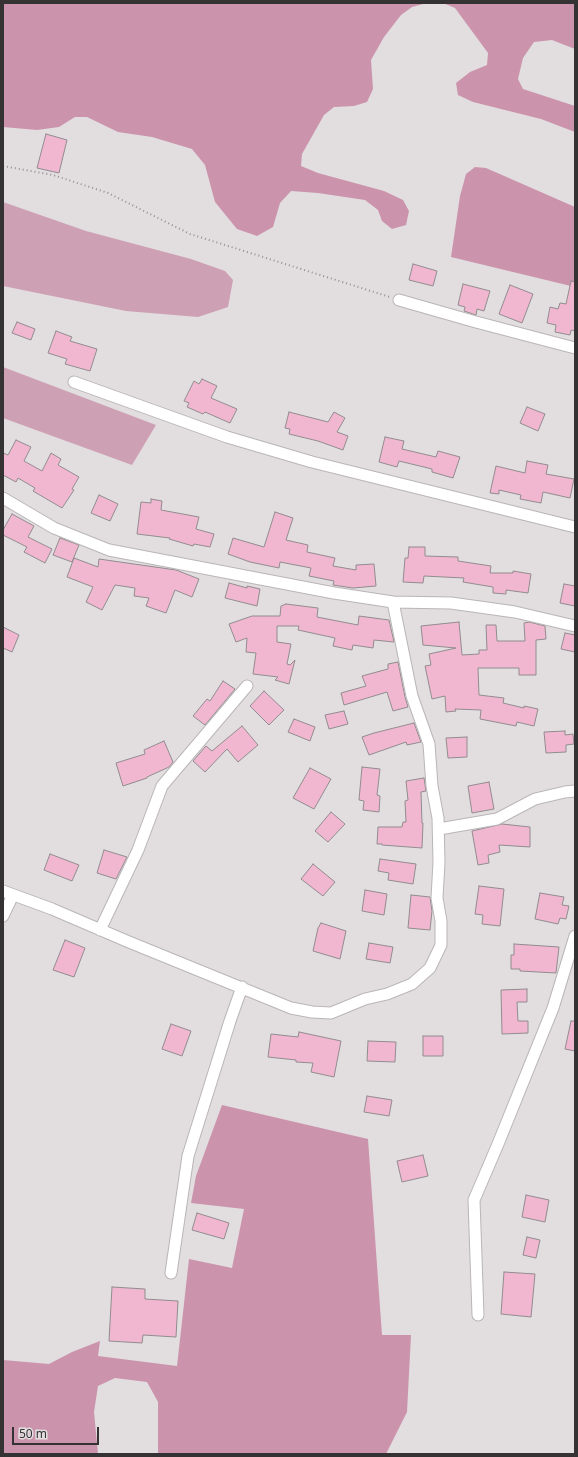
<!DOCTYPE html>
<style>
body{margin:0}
#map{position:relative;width:578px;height:1457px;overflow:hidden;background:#e2dddf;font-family:"Noto Sans",sans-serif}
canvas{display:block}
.frame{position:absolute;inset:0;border:4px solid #343232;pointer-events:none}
.scale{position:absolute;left:12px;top:1427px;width:87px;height:18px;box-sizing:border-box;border:2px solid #343232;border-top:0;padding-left:5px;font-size:12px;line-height:14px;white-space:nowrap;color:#343232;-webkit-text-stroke:3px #e2dddf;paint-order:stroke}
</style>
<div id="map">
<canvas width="578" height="1457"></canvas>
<div class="frame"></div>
<div class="scale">50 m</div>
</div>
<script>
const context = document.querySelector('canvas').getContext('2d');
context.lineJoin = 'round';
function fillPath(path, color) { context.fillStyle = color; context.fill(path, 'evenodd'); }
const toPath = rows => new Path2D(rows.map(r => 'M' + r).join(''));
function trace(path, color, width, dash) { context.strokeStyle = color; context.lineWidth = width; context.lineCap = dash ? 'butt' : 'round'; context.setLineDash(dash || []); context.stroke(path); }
const green = toPath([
 [3,202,86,231,191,259,225,271,233,280,228,307,198,317,126,311,3,286],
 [3,367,156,425,132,465,3,418]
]);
const forest = toPath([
 [3,3,427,3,412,7,401,15,384,37,371,60,373,89,367,102,354,106,334,107,324,115,302,154,301,166,318,173,384,191,403,200,409,211,406,225,392,229,382,221,378,210,365,200,318,193,291,191,280,203,273,227,257,236,237,229,215,202,205,165,192,149,152,137,118,132,87,117,75,117,59,127,37,130,3,127],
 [443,3,575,3,575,49,552,40,534,42,523,58,518,79,523,89,575,106,575,132,541,119,473,102,458,95,456,83,470,72,487,65,488,53,455,8],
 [475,167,486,168,575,207,575,287,451,257,460,196,466,174],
 [222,1105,368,1139,382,1335,411,1335,407,1412,386,1454,158,1454,158,1402,147,1382,115,1378,98,1386,94,1412,98,1454,3,1454,3,1360,49,1364,72,1352,100,1341,98,1356,177,1366,189,1259,232,1268,244,1209,191,1203,196,1176]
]);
const building = toPath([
 [46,134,67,140,59,173,37,168,46,134],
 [413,264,437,271,433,286,409,280,413,264],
 [571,281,575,282,575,331,571,330,570,335,555,332,556,325,547,323,550,307,558,309,560,303,566,304,571,281],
 [463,284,490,291,484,311,477,309,476,315,464,311,465,307,458,305,463,284],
 [510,285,533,294,522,323,499,314,510,285],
 [17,322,35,329,31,340,12,333,17,322],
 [56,331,72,337,70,341,97,349,90,371,65,364,67,359,48,353,56,331],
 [202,379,217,386,211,398,237,409,230,423,205,412,203,414,187,407,189,403,184,401,194,381,199,384,202,379],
 [527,407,545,414,538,431,520,423,527,407],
 [289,412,328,422,334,412,345,418,337,432,348,436,343,450,318,441,289,434,290,429,285,428,289,412],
 [385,437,404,441,402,449,436,457,438,451,460,457,453,478,432,472,432,469,399,461,397,467,379,462,385,437],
 [16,440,31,447,24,461,42,471,51,453,61,459,58,465,79,477,72,489,74,490,62,508,33,491,35,488,18,478,16,482,3,475,3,453,8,455,16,440],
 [527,461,548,465,546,474,574,479,570,498,543,492,541,503,520,499,521,495,499,490,499,494,490,493,496,466,525,473,527,461],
 [99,495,118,504,110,521,91,513,99,495],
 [151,499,162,501,161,510,199,517,196,529,214,534,210,547,194,544,193,546,169,539,170,538,137,534,141,502,151,503,151,499],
 [275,512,293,518,286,540,308,545,307,552,335,558,333,566,356,570,356,565,374,564,376,586,353,588,333,585,334,581,309,576,311,568,280,562,279,568,250,562,228,554,233,538,264,547,275,512],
 [12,514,34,526,28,537,52,549,45,563,24,552,27,547,3,535,3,530,12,514],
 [60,538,79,545,72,562,53,555,60,538],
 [409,547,425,547,425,556,458,557,458,561,491,566,490,573,513,573,513,571,531,574,528,593,506,590,506,594,493,593,493,587,463,582,464,578,424,576,423,583,403,582,405,558,408,558,409,547],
 [74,558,98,567,99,559,176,570,199,579,192,597,175,590,166,613,146,606,149,598,134,596,135,588,115,585,102,610,86,602,93,587,67,577,74,558],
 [229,583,247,588,247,586,260,589,257,606,225,598,229,583],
 [564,584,575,586,575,606,560,603,564,584],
 [286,604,318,608,317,617,358,625,359,616,389,620,394,642,374,640,373,648,353,645,352,650,333,646,335,638,298,630,299,626,277,626,277,642,291,644,287,664,290,665,295,660,289,684,275,680,278,677,253,674,256,653,246,652,247,638,236,642,229,624,252,616,280,616,281,606,286,604],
 [459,622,462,655,479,654,479,650,487,650,486,625,496,625,497,641,525,641,524,623,529,622,545,626,546,639,536,640,536,675,519,675,519,668,478,668,479,695,504,698,503,703,524,708,524,706,538,709,534,726,517,722,516,726,480,719,481,710,455,709,456,711,446,712,445,696,432,699,425,666,431,665,429,654,456,648,423,645,421,626,459,622],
 [3,627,19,635,12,652,3,648,3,627],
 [565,633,575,635,575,652,561,649,565,633],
 [398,662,405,697,408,707,393,711,387,692,344,705,341,693,366,686,362,676,388,669,388,664,398,662],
 [223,681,235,689,205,725,193,716,207,699,210,701,223,681],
 [264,691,284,710,269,725,250,706,264,691],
 [344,711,348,724,329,729,325,715,344,711],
 [294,719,315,727,310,741,288,732,294,719],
 [414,723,421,742,407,745,406,742,369,755,362,737,374,733,414,723],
 [242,726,258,745,238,762,227,749,205,772,193,761,206,746,212,751,242,726],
 [565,731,565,735,573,734,574,744,566,745,566,752,546,753,544,732,565,731],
 [467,737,467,757,448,758,446,738,467,737],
 [164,741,173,762,169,767,147,777,147,778,123,786,116,763,145,754,144,750,164,741],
 [362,767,380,769,377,795,380,796,379,812,363,810,364,801,359,800,362,767],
 [310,768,331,779,314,809,293,798,310,768],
 [424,778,426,791,421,792,422,823,423,823,422,848,382,845,382,844,377,844,378,827,402,827,403,822,406,822,405,801,408,800,406,781,424,778],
 [489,782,494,809,472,813,468,786,489,782],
 [331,812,345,824,328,842,315,831,331,812],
 [502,824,530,827,530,847,499,845,500,852,488,855,489,863,478,865,472,831,502,824],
 [104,850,127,857,116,879,97,873,104,850],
 [50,854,79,865,72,881,44,870,50,854],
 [380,859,416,864,413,884,388,880,389,873,378,871,380,859],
 [313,864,335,882,323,896,301,879,313,864],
 [479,886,504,889,500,926,482,924,483,915,475,914,479,886],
 [365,890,387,894,384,915,362,911,365,890],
 [540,893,564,897,562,905,569,906,566,919,560,918,558,924,535,919,540,893],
 [411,895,430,897,432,911,430,930,408,928,411,895],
 [321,923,346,931,340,959,313,951,318,928,321,923],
 [65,940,85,948,74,977,53,970,65,940],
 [369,943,393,947,390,963,366,959,369,943],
 [514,944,559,947,556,973,520,971,520,969,511,969,511,955,514,955,514,944],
 [527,989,527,1002,517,1002,518,1021,528,1021,528,1033,502,1034,501,990,527,989],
 [571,1021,575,1021,575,1051,565,1049,571,1021],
 [171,1024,191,1031,182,1056,162,1049,171,1024],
 [299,1032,341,1041,334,1077,311,1072,313,1063,296,1062,296,1060,268,1057,271,1034,298,1037,299,1032],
 [423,1036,443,1036,443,1056,423,1056,423,1036],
 [368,1041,396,1042,395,1062,367,1061,368,1041],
 [367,1096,392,1100,389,1116,364,1112,367,1096],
 [423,1155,428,1176,402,1182,397,1161,423,1155],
 [526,1195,549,1200,545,1222,522,1217,526,1195],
 [197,1213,229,1223,224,1239,192,1230,197,1213],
 [527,1237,540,1240,536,1258,523,1255,527,1237],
 [504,1272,535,1274,531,1317,501,1314,504,1272],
 [112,1287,145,1289,145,1299,178,1301,176,1337,143,1335,142,1343,109,1341,112,1287]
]);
const path = toPath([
 [3,166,53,175,108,193,190,234,390,297]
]);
const street = toPath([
 [399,300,476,322,575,348],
 [74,382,227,437,312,462,575,527],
 [3,498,54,528,109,550,334,593,393,602,451,603,515,612,575,626],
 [439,829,497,819,535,799,565,792,575,791],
 [3,891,52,909,129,942,291,1008,312,1012,331,1013,365,999,387,994,412,984,430,968,441,945,441,921,437,898,439,862,438,818,432,786,429,744,412,696,393,602],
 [3,916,13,895],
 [100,930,138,850,162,786,247,686],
 [171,1273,188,1156,230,1021,242,987],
 [478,1315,474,1200,498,1144,553,1008,575,936]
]);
fillPath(green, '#cea0b4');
fillPath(forest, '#cb94ac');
fillPath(building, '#f1b7d1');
trace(building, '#918c8e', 1);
trace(street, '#bab5b7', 13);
trace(path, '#949192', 2, [1, 3]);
trace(street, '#fff', 11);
</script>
